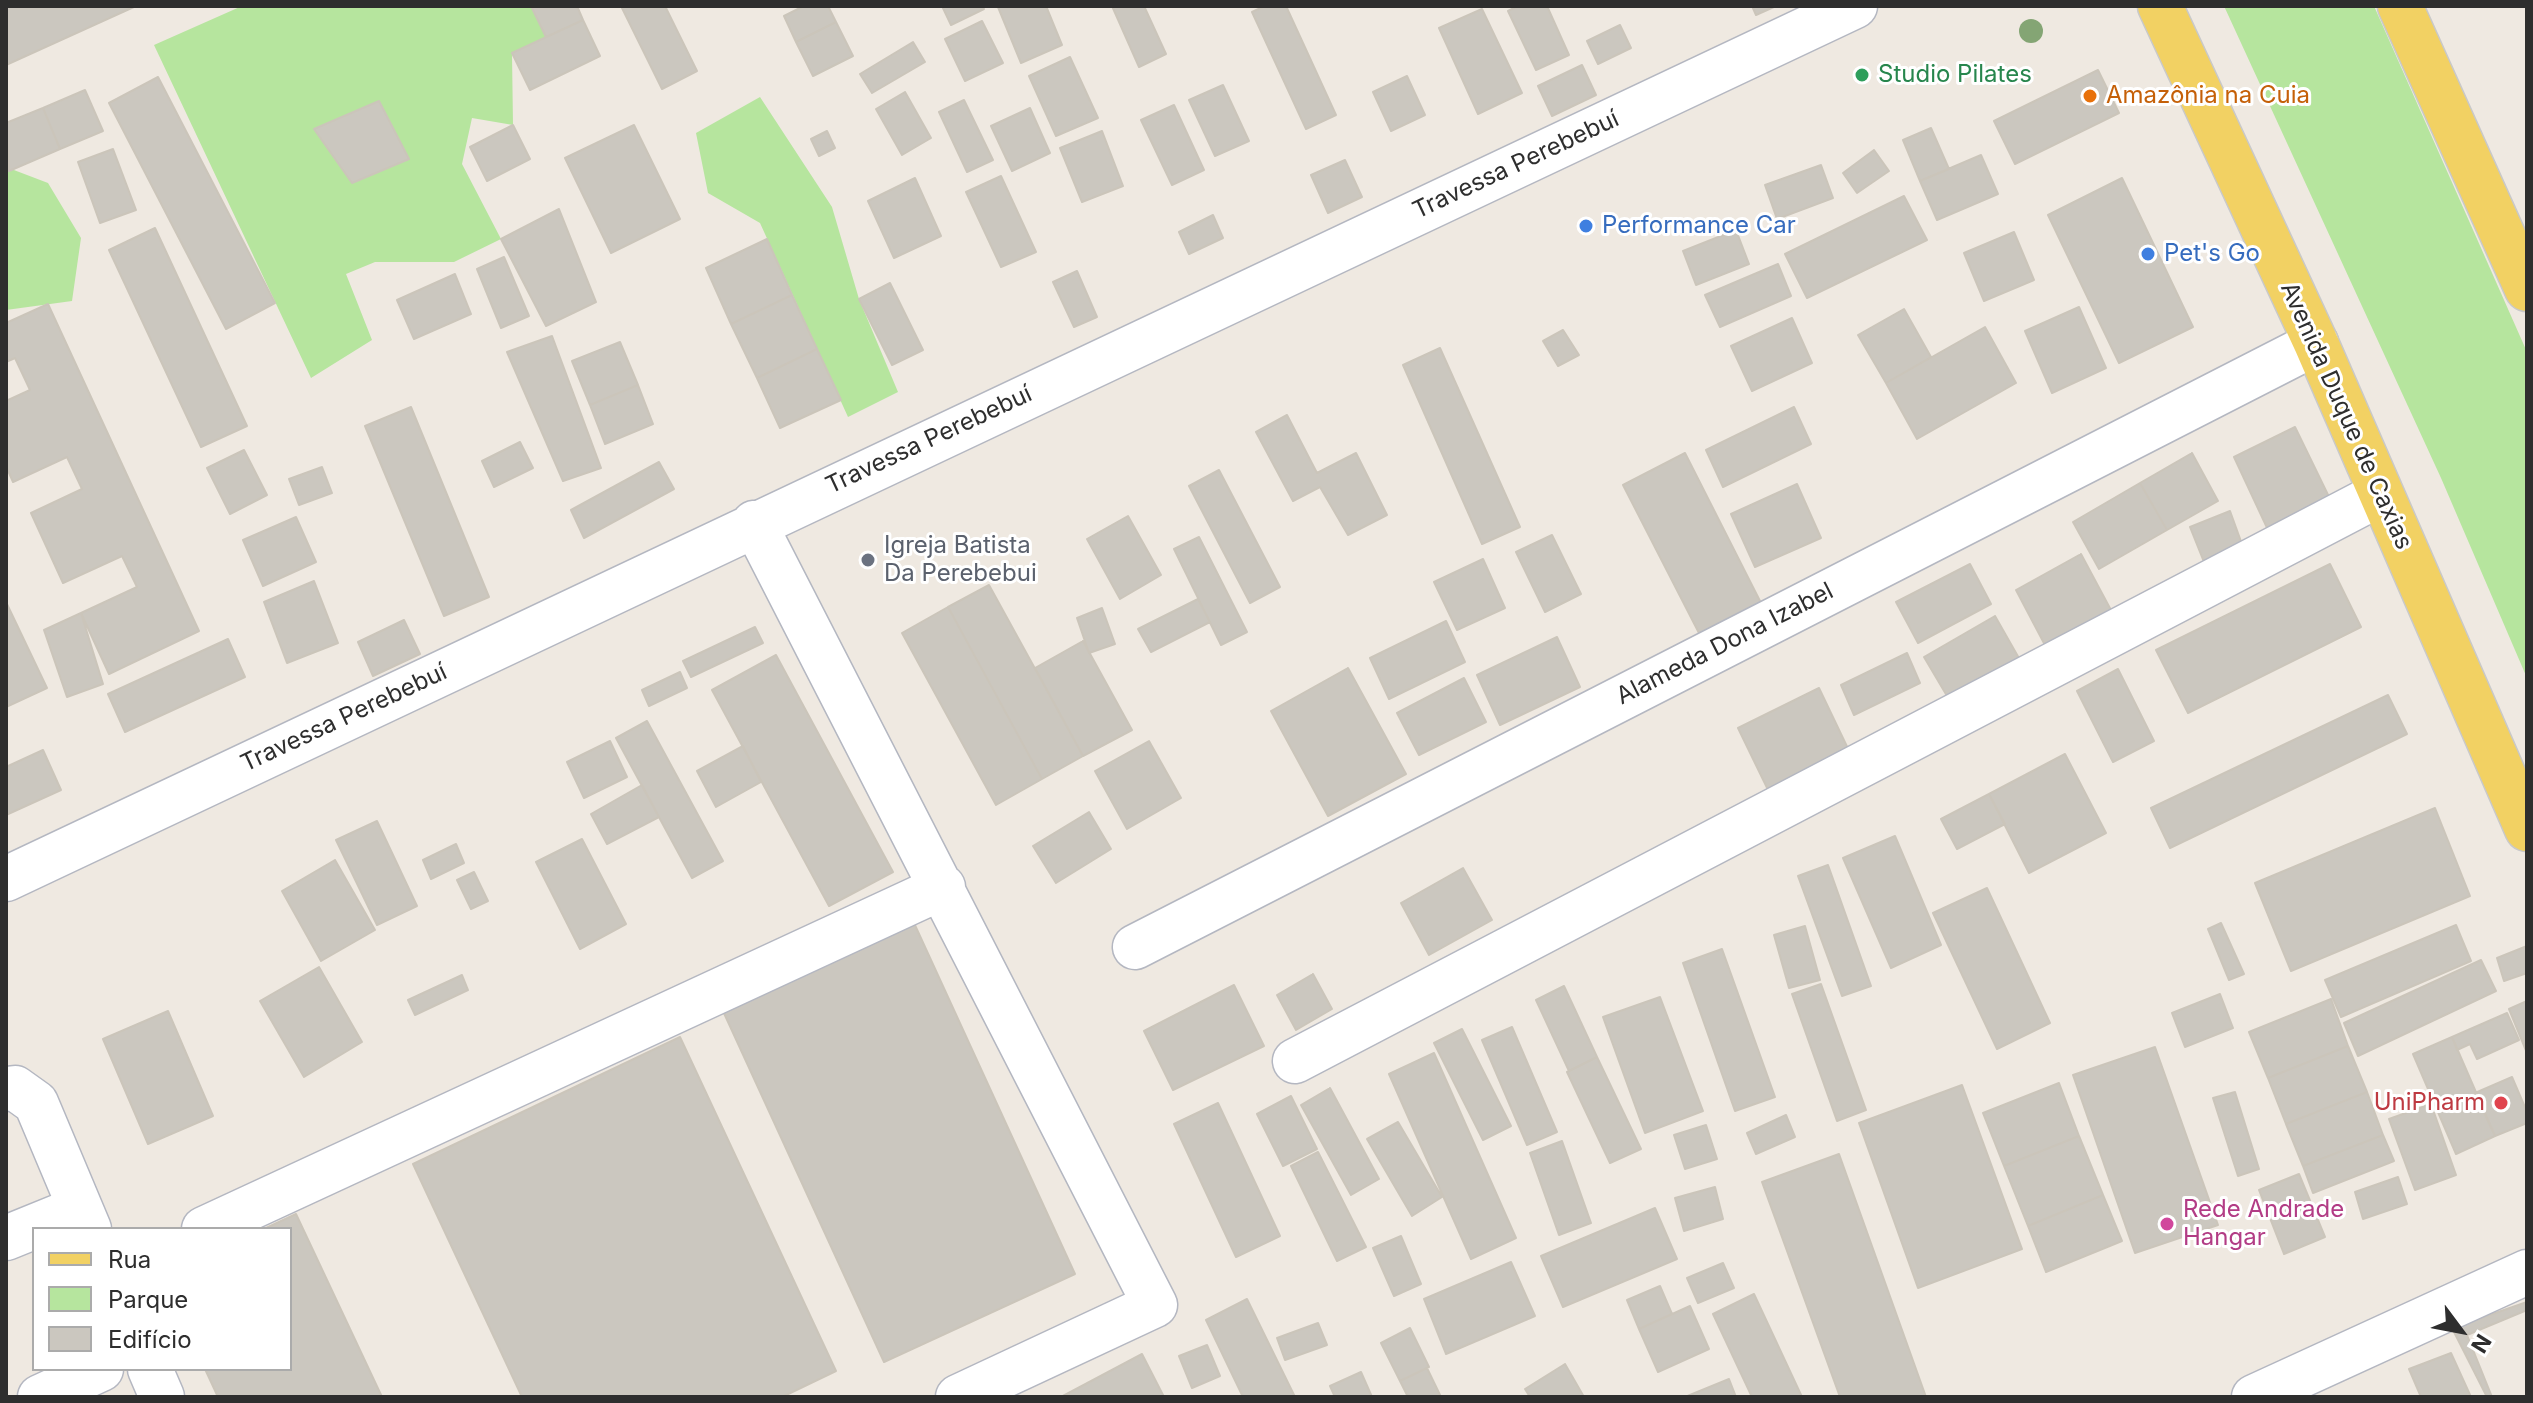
<!DOCTYPE html>
<meta charset="utf-8">
<style>
body{margin:0}
#map{position:relative;width:2533px;height:1403px;overflow:hidden;background:#efe9e1;font-family:Inter,sans-serif}
canvas{display:block}
.frame{position:absolute;inset:0;border:8px solid #2e2e2e;pointer-events:none}
.legend{position:absolute;left:32px;top:1227px;width:260px;height:144px;box-sizing:border-box;background:#fff;border:2px solid #ababab;margin:0;padding:10px 14px;list-style:none;font-size:24px;color:#2e2e2e}
.legend li{display:flex;align-items:center;gap:16px;height:40px}
.legend b{width:40px;border:2px solid #ababab}
.north{position:absolute;left:2421px;top:1291px;width:80px;height:80px;-webkit-text-stroke:6px #fff;paint-order:stroke;rotate:122deg;font-size:22px;font-weight:700;line-height:32px;text-align:center;color:#2e2e2e}
.north::after{content:'';display:block;margin:auto;width:28px;height:36px;background:#2e2e2e;clip-path:polygon(50% 0,100% 100%,50% 72%,0 100%)}
</style>
<div id="map">
<canvas width="2533" height="1403"></canvas>
<div class="frame"></div>
<ul class="legend">
<li><b style="height:10px;background:#f2d163"></b>Rua</li>
<li><b style="height:22px;background:#b6e59e"></b>Parque</li>
<li><b style="height:22px;background:#cbc7bf"></b>Edifício</li>
</ul>
<div class="north">N</div>
</div>
<script>
const context = document.querySelector('canvas').getContext('2d');
context.lineJoin = 'round';
function fillPath(path, color) { context.fillStyle = color; context.fill(path, 'evenodd'); }
const toPath = rows => new Path2D(rows.map(r => 'M' + r).join(''));
function trace(path, color, width, dash) { context.strokeStyle = color; context.lineWidth = width; context.lineCap = dash ? 'butt' : 'round'; context.setLineDash(dash || []); context.stroke(path); }
function write(font, color, halo, rows, align = 'center') {
  context.font = font + ' Inter,sans-serif'; context.lineWidth = 6; context.setLineDash([]); context.textBaseline = 'middle'; context.strokeStyle = halo; context.fillStyle = color; for (const [text, x, y, turn = 0] of rows) {
    context.save(); context.translate(x, y); context.rotate((+turn || 0) * Math.PI / 180); context.textAlign = isNaN(turn) ? turn : align; if (halo) context.strokeText(text, 0, 0); context.fillText(text, 0, 0); context.restore();
  }
}
const green = toPath([
 [242,6,531,6,546,37,512,54,513,125,472,118,462,164,501,239,454,262,375,262,346,274,372,340,311,378,154,45],
 [2224,6,2374,6,2527,352,2527,678,2441,478],
 [760,97,832,207,859,299,898,392,848,417,760,223,708,193,696,133],
 [6,167,48,183,81,238,72,301,6,310]
]);
const building = toPath([
 [6,6,136,6,6,65,6,6],
 [531,6,577,6,583,20,546,37,531,6],
 [621,6,665,6,697,71,662,89,621,6],
 [804,6,828,6,836,22,796,42,784,16,804,6],
 [942,6,982,6,984,9,951,25,942,6],
 [1046,6,1062,45,1021,63,998,7,1046,6],
 [1112,6,1144,6,1166,54,1139,67,1112,6],
 [1265,6,1286,6,1336,115,1306,129,1252,12,1265,6],
 [1518,6,1547,6,1569,55,1536,70,1508,11,1518,6],
 [1752,6,1776,6,1756,15,1752,6],
 [1482,9,1522,93,1478,114,1439,28,1482,9],
 [583,20,600,56,530,90,512,53,583,20],
 [982,21,1003,63,965,81,945,39,982,21],
 [836,22,853,56,813,76,796,42,836,22],
 [1620,25,1631,48,1598,64,1587,41,1620,25],
 [913,42,925,62,872,93,860,74,913,42],
 [1070,57,1098,118,1056,136,1029,76,1070,57],
 [1582,65,1596,95,1552,116,1538,86,1582,65],
 [2098,70,2119,113,2015,164,1994,121,2098,70],
 [1407,76,1425,115,1391,131,1373,92,1407,76],
 [158,77,275,303,226,329,109,103,158,77],
 [1223,85,1249,141,1215,156,1189,100,1223,85],
 [85,90,103,131,60,149,43,108,85,90],
 [905,92,931,138,902,155,876,109,905,92],
 [964,100,993,160,967,172,939,112,964,100],
 [379,101,409,159,352,183,314,129,379,101],
 [1174,105,1204,170,1172,185,1141,120,1174,105],
 [43,108,60,149,9,171,6,123,43,108],
 [1030,108,1050,153,1012,171,991,126,1030,108],
 [513,125,530,159,487,181,470,147,513,125],
 [634,125,680,219,611,253,565,158,634,125],
 [1931,128,1949,169,1920,181,1903,140,1931,128],
 [827,131,835,148,819,156,811,139,827,131],
 [1102,131,1123,186,1082,202,1060,148,1102,131],
 [113,149,136,210,100,223,78,162,113,149],
 [1874,150,1889,171,1857,193,1843,173,1874,150],
 [1981,155,1998,194,1937,220,1920,181,1981,155],
 [1345,160,1362,197,1328,213,1311,175,1345,160],
 [1821,165,1833,198,1777,219,1765,185,1821,165],
 [1001,176,1036,252,1001,267,966,192,1001,176],
 [915,178,941,236,894,258,868,201,915,178],
 [2122,178,2193,327,2119,363,2048,215,2122,178],
 [1904,196,1927,240,1807,298,1785,254,1904,196],
 [559,209,596,302,546,326,501,239,559,209],
 [1213,215,1223,238,1189,254,1179,232,1213,215],
 [155,228,247,426,201,447,109,250,155,228],
 [1736,230,1749,264,1696,285,1683,251,1736,230],
 [2014,232,2034,280,1984,301,1964,253,2014,232],
 [767,239,792,295,731,324,706,268,767,239],
 [504,257,529,316,501,328,477,269,504,257],
 [1778,264,1791,296,1720,327,1705,295,1778,264],
 [1077,271,1097,317,1074,327,1053,282,1077,271],
 [455,274,471,314,414,339,397,300,455,274],
 [890,283,923,350,892,365,859,299,890,283],
 [792,295,817,349,757,378,731,324,792,295],
 [48,304,199,631,109,674,81,613,137,587,122,556,63,583,31,513,82,489,67,457,13,482,6,466,6,401,30,390,15,358,6,362,6,323,48,304],
 [2079,307,2106,368,2052,393,2025,331,2079,307],
 [1904,309,1931,357,1886,383,1858,335,1904,309],
 [1792,318,1812,363,1752,391,1731,346,1792,318],
 [1985,327,2016,383,1917,439,1886,383,1985,327],
 [1563,330,1579,355,1558,366,1543,341,1563,330],
 [552,336,601,468,563,481,507,352,552,336],
 [620,342,638,385,590,405,572,361,620,342],
 [1440,348,1520,527,1482,544,1403,365,1440,348],
 [817,349,841,400,780,428,757,378,817,349],
 [638,385,653,424,605,444,590,405,638,385],
 [411,407,489,597,444,616,365,426,411,407],
 [1794,407,1811,444,1723,487,1706,450,1794,407],
 [1287,415,1317,473,1356,453,1387,515,1348,535,1320,487,1293,501,1256,432,1287,415],
 [2295,427,2331,501,2269,532,2234,457,2295,427],
 [520,442,533,468,494,487,482,461,520,442],
 [244,450,267,495,230,514,207,468,244,450],
 [1685,453,1761,603,1700,635,1623,485,1685,453],
 [2192,453,2218,501,2167,530,2140,483,2192,453],
 [659,462,674,489,584,538,571,510,659,462],
 [322,467,332,493,299,505,289,479,322,467],
 [1219,470,1280,587,1250,603,1189,486,1219,470],
 [2140,483,2167,530,2099,569,2073,522,2140,483],
 [1797,484,1821,538,1755,567,1731,514,1797,484],
 [2230,511,2243,547,2204,562,2190,527,2230,511],
 [1128,516,1161,575,1120,599,1087,539,1128,516],
 [296,517,316,562,263,586,243,540,296,517],
 [1552,535,1581,594,1545,612,1516,552,1552,535],
 [1199,537,1247,632,1221,645,1174,549,1199,537],
 [2081,554,2112,612,2046,647,2016,590,2081,554],
 [1483,559,1505,608,1457,630,1434,582,1483,559],
 [1970,564,1991,604,1918,643,1896,602,1970,564],
 [2330,564,2361,627,2188,713,2156,650,2330,564],
 [314,581,338,643,287,663,264,602,314,581],
 [989,585,1083,756,1042,779,948,607,989,585],
 [1198,599,1210,622,1151,652,1138,629,1198,599],
 [6,602,47,688,6,707,6,602],
 [948,607,1042,779,996,805,902,633,948,607],
 [1102,608,1115,644,1089,653,1077,618,1102,608],
 [81,613,103,684,67,697,44,630,81,613],
 [1995,616,2020,660,1950,701,1924,657,1995,616],
 [404,620,420,654,373,676,358,642,404,620],
 [1446,621,1465,662,1389,699,1370,658,1446,621],
 [755,627,763,643,691,677,683,661,755,627],
 [1557,637,1580,687,1500,725,1477,675,1557,637],
 [228,639,245,677,125,732,108,694,228,639],
 [1083,641,1132,730,1083,756,1035,668,1083,641],
 [1907,653,1920,683,1854,715,1841,685,1907,653],
 [776,655,893,872,829,906,712,690,776,655],
 [1348,668,1406,774,1328,816,1271,711,1348,668],
 [2118,669,2154,741,2113,762,2077,691,2118,669],
 [680,672,687,688,649,706,642,690,680,672],
 [1464,678,1486,722,1419,755,1397,713,1464,678],
 [1819,688,1852,757,1771,796,1738,728,1819,688],
 [2388,695,2407,734,2170,848,2151,808,2388,695],
 [647,721,723,861,692,878,616,738,647,721],
 [610,741,627,777,584,798,567,762,610,741],
 [1149,741,1181,798,1127,829,1095,771,1149,741],
 [743,746,761,782,716,807,697,771,743,746],
 [43,750,61,790,6,815,6,767,43,750],
 [2065,754,2106,833,2029,873,1989,794,2065,754],
 [642,785,659,817,607,844,591,814,642,785],
 [1989,794,2005,824,1957,849,1941,819,1989,794],
 [2435,808,2470,896,2291,971,2255,883,2435,808],
 [1089,812,1111,849,1056,883,1033,846,1089,812],
 [377,821,417,906,377,925,336,840,377,821],
 [1895,836,1941,945,1891,968,1843,858,1895,836],
 [582,839,626,924,580,949,536,862,582,839],
 [456,844,464,863,431,879,423,860,456,844],
 [335,860,375,930,321,961,282,891,335,860],
 [1828,865,1871,986,1842,996,1798,876,1828,865],
 [1463,868,1492,920,1429,955,1401,903,1463,868],
 [474,872,488,901,471,909,457,880,474,872],
 [1987,888,2050,1023,1997,1049,1933,913,1987,888],
 [914,923,1075,1274,884,1362,723,1011,914,923],
 [2221,923,2244,974,2229,980,2208,929,2221,923],
 [2456,925,2471,961,2341,1017,2325,980,2456,925],
 [1805,926,1820,980,1789,988,1774,935,1805,926],
 [2527,946,2527,973,2504,981,2497,958,2527,946],
 [1722,949,1775,1097,1735,1111,1683,963,1722,949],
 [2481,960,2496,991,2358,1056,2344,1023,2481,960],
 [319,967,362,1042,304,1077,260,1001,319,967],
 [1313,974,1332,1009,1296,1030,1277,995,1313,974],
 [462,975,468,990,415,1015,408,1000,462,975],
 [1821,984,1866,1110,1837,1121,1792,994,1821,984],
 [1234,985,1264,1046,1173,1090,1144,1031,1234,985],
 [1564,986,1597,1057,1569,1071,1536,1000,1564,986],
 [2220,994,2233,1028,2185,1047,2172,1013,2220,994],
 [1660,997,1703,1111,1645,1133,1603,1017,1660,997],
 [2331,999,2348,1046,2268,1078,2249,1032,2331,999],
 [2527,1001,2527,1053,2509,1009,2527,1001],
 [168,1011,213,1116,148,1144,103,1039,168,1011],
 [2507,1013,2519,1040,2477,1059,2470,1044,2457,1050,2452,1037,2507,1013],
 [1512,1027,1557,1132,1527,1145,1482,1040,1512,1027],
 [1462,1029,1511,1126,1483,1140,1434,1043,1462,1029],
 [680,1037,836,1371,782,1397,522,1397,413,1164,680,1037],
 [2452,1037,2495,1136,2456,1154,2413,1054,2452,1037],
 [2348,1046,2367,1092,2286,1124,2268,1078,2348,1046],
 [2155,1047,2218,1225,2135,1253,2073,1075,2155,1047],
 [1434,1053,1516,1238,1471,1259,1389,1074,1434,1053],
 [1597,1057,1641,1149,1610,1163,1567,1072,1597,1057],
 [2512,1077,2527,1112,2527,1123,2495,1136,2475,1093,2512,1077],
 [2059,1083,2079,1136,2004,1166,1983,1113,2059,1083],
 [1962,1085,2022,1249,1918,1288,1859,1123,1962,1085],
 [1330,1088,1379,1179,1351,1195,1301,1105,1330,1088],
 [2235,1092,2259,1169,2238,1176,2213,1098,2235,1092],
 [2367,1092,2383,1135,2303,1166,2286,1124,2367,1092],
 [1291,1096,1317,1149,1283,1166,1257,1114,1291,1096],
 [1218,1103,1280,1236,1236,1257,1174,1124,1218,1103],
 [2431,1104,2456,1175,2415,1190,2389,1119,2431,1104],
 [1786,1115,1795,1137,1756,1154,1747,1133,1786,1115],
 [1398,1122,1442,1197,1412,1216,1367,1139,1398,1122],
 [1706,1125,1717,1159,1685,1169,1674,1135,1706,1125],
 [2383,1135,2394,1161,2313,1193,2303,1166,2383,1135],
 [2079,1136,2103,1195,2028,1226,2004,1166,2079,1136],
 [1562,1141,1591,1223,1559,1235,1530,1153,1562,1141],
 [1318,1152,1366,1247,1337,1261,1291,1166,1318,1152],
 [1839,1154,1926,1397,1840,1397,1762,1182,1839,1154],
 [2299,1174,2325,1237,2284,1254,2259,1190,2299,1174],
 [2398,1177,2407,1204,2363,1219,2355,1192,2398,1177],
 [1715,1187,1723,1219,1684,1231,1675,1198,1715,1187],
 [2103,1195,2122,1241,2046,1272,2028,1226,2103,1195],
 [1655,1208,1677,1259,1563,1307,1541,1256,1655,1208],
 [296,1214,382,1397,218,1397,205,1369,290,1369,290,1229,264,1229,296,1214],
 [1401,1236,1421,1284,1394,1296,1373,1248,1401,1236],
 [1511,1262,1535,1316,1446,1354,1424,1299,1511,1262],
 [1723,1263,1734,1288,1698,1303,1687,1278,1723,1263],
 [1660,1286,1672,1314,1639,1329,1627,1300,1660,1286],
 [1754,1294,1802,1397,1752,1397,1713,1314,1754,1294],
 [1247,1299,1295,1397,1243,1397,1206,1320,1247,1299],
 [2527,1302,2527,1397,2487,1397,2452,1328,2527,1302],
 [1690,1306,1709,1349,1658,1372,1639,1329,1690,1306],
 [2527,1310,2527,1397,2492,1397,2467,1335,2527,1310],
 [1318,1323,1327,1345,1285,1360,1277,1338,1318,1323],
 [1410,1328,1429,1367,1400,1381,1381,1343,1410,1328],
 [1207,1345,1220,1376,1192,1388,1179,1356,1207,1345],
 [2451,1353,2471,1397,2421,1397,2409,1369,2451,1353],
 [1142,1354,1164,1397,1061,1397,1142,1354],
 [1565,1364,1584,1397,1530,1397,1525,1389,1565,1364],
 [1427,1368,1441,1397,1408,1397,1400,1381,1427,1368],
 [1361,1372,1372,1397,1335,1397,1330,1386,1361,1372],
 [1729,1379,1736,1397,1685,1397,1729,1379]
]);
const minor = toPath([
 [754,523,1155,1305,958,1397],
 [6,879,1855,6],
 [1135,947,2316,343],
 [1295,1061,2380,494],
 [6,1089,15,1088,36,1103,89,1229],
 [204,1229,943,887],
 [6,1238,80,1208],
 [150,1369,162,1397],
 [40,1397,101,1369],
 [2254,1397,2527,1272]
]);
const major = toPath([
 [2160,6,2316,343,2527,829],
 [2400,6,2527,289]
]);
const trees = [
 [2031,31]
];
const markers = [
 [1862,75,8,"#2e9e5b"],
 [2090,96,8,"#e8710a"],
 [1586,226,8,"#3f7fe0"],
 [2148,254,8,"#3f7fe0"],
 [868,560,8,"#6b7280"],
 [2501,1103,8,"#e0444e"],
 [2167,1224,8,"#d1479c"]
];
const leisureNames = [
 ["Studio Pilates",1878,75]
];
const foodNames = [
 ["Amazônia na Cuia",2106,96]
];
const streetNames = [
 ["Travessa Perebebuí",1516,165,-25],
 ["Avenida Duque de Caxias",2346,416,66],
 ["Travessa Perebebuí",929,440,-25],
 ["Alameda Dona Izabel",1725,644,-27],
 ["Travessa Perebebuí",344,718,-25]
];
const shopNames = [
 ["Performance Car",1602,226],
 ["Pet's Go",2164,254]
];
const worshipNames = [
 ["Igreja Batista",884,546],
 ["Da Perebebui",884,574]
];
const healthNames = [
 ["UniPharm",2485,1103]
];
const hotelNames = [
 ["Rede Andrade",2183,1210],
 ["Hangar",2183,1238]
];
fillPath(green, '#b6e59e');
fillPath(building, '#cbc7bf');
trace(building, '#cbc5ba', 2);
trace(minor, '#b4b7c1', 47);
trace(major, '#c9c9c9', 47);
trace(minor, '#fff', 44);
trace(major, '#f2d163', 44);
context.fillStyle = '#84a574';
for (const [x, y] of trees) { context.beginPath(); context.arc(x, y, 12, 0, 2 * Math.PI); context.fill(); }
for (const [x, y, r, color] of markers) { const dot = new Path2D(); dot.arc(x, y, r, 0, 2 * Math.PI); context.fillStyle = color; context.fill(dot); trace(dot, '#fff', 3); }
write('24px', '#27864d', '#fff', leisureNames, 'left');
write('24px', '#c56008', '#fff', foodNames, 'left');
write('24px', '#2e2e2e', '#fff', streetNames);
write('24px', '#366cbe', '#fff', shopNames, 'left');
write('24px', '#5b616d', '#fff', worshipNames, 'left');
write('24px', '#be3a42', '#fff', healthNames, 'right');
write('24px', '#b23c85', '#fff', hotelNames, 'left');
</script>
